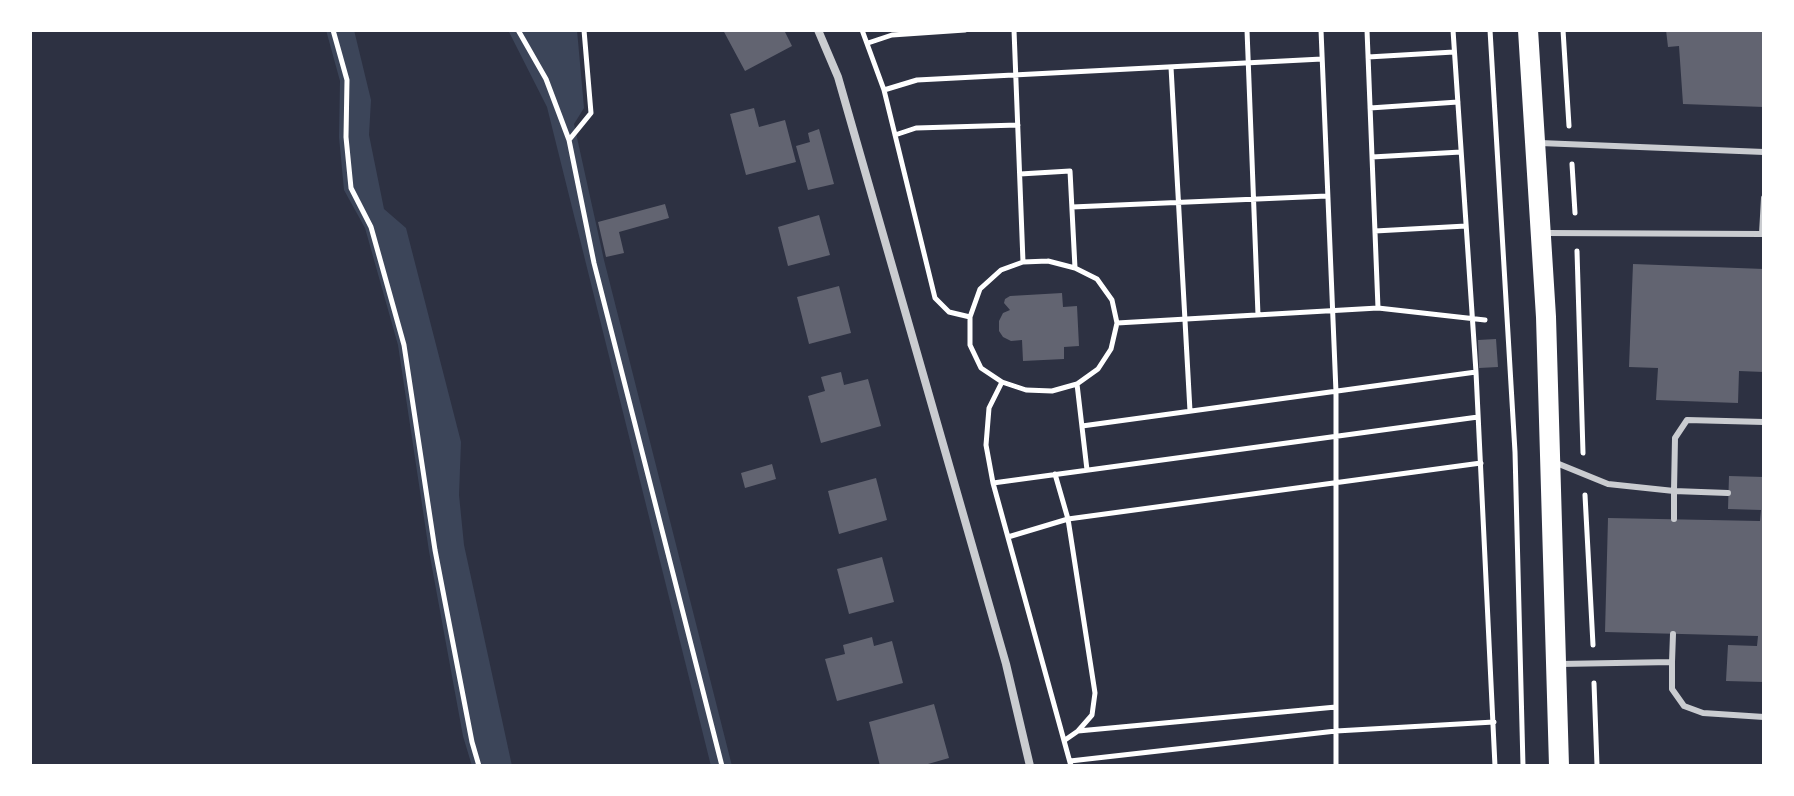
<!DOCTYPE html>
<style>
body{margin:0}
#map{position:relative;width:1794px;height:796px;overflow:hidden;background:#2d3142;font-family:Literata,serif}
canvas{display:block}
.frame{position:absolute;inset:0;border:32px solid #fff;pointer-events:none}
</style>
<div id="map">
<canvas width="1794" height="796"></canvas>
<div class="frame"></div>
</div>
<script>
const context = document.querySelector('canvas').getContext('2d');
context.lineJoin = 'round';
function fillPath(path, color) { context.fillStyle = color; context.fill(path, 'evenodd'); }
const toPath = rows => new Path2D(rows.map(r => 'M' + r).join(''));
function trace(path, color, width, dash) { context.strokeStyle = color; context.lineWidth = width; context.lineCap = dash ? 'butt' : 'round'; context.setLineDash(dash || []); context.stroke(path); }
const green = toPath([
 [326,30,354,30,371,100,369,135,384,209,406,228,461,442,459,495,464,545,512,766,472,766,463,736,429,551,398,345,365,228,344,190,339,137,340,81],
 [508,30,577,30,584,108,574,124,604,260,732,766,711,766,547,107]
]);
const building = toPath([
 [723,30,784,30,792,46,745,71],
 [1666,30,1764,30,1764,107,1683,104,1679,46,1668,47],
 [754,108,759,127,785,120,796,162,746,175,730,114],
 [819,129,834,184,808,190,796,146,810,142,808,133],
 [665,204,669,218,619,232,624,253,606,257,598,222],
 [819,215,830,255,788,266,778,227],
 [1633,264,1764,269,1764,372,1739,371,1738,403,1656,400,1658,368,1629,367],
 [839,286,851,333,809,344,797,297],
 [1062,293,1063,307,1077,306,1079,346,1064,347,1064,359,1023,361,1022,340,1011,341,1003,337,999,331,999,321,1003,313,1010,310,1004,303,1005,299,1010,296],
 [1496,339,1498,367,1479,368,1478,340],
 [841,372,844,385,868,379,881,426,821,443,808,396,825,391,821,377],
 [772,464,776,479,745,488,741,473],
 [1729,476,1764,477,1764,682,1726,681,1728,645,1757,646,1758,636,1605,632,1608,518,1760,521,1761,510,1728,509],
 [876,478,887,520,839,534,828,491],
 [882,557,894,602,849,614,837,569],
 [872,637,874,646,892,641,903,683,837,701,825,659,845,654,843,645],
 [934,704,949,758,921,766,880,766,869,722]
]);
const path = toPath([
 [333,30,347,80,346,137,351,188,371,227,404,345,435,550,472,742,479,766],
 [518,30,546,79,569,140,594,263,722,766],
 [862,30,884,90,935,298,949,312,970,317],
 [1014,30,1023,262],
 [1247,30,1258,315],
 [1321,30,1336,392,1336,766],
 [1367,30,1378,308],
 [1453,30,1476,372,1495,766],
 [1490,30,1515,452,1523,766],
 [1563,30,1569,126],
 [868,43,892,35,965,30],
 [1368,57,1454,52],
 [1171,67,1190,411],
 [884,90,917,80,1322,59],
 [1370,108,1458,102],
 [895,135,916,128,1018,125],
 [569,140,591,113,584,30],
 [1372,157,1461,152],
 [1572,164,1575,213],
 [1020,174,1070,171,1075,268],
 [1072,207,1327,196],
 [1375,231,1466,226],
 [1577,251,1583,453],
 [1048,261,1075,268,1097,279,1112,300,1117,323,1111,349,1098,369,1077,384,1052,391,1026,390,1002,382,981,368,970,345,970,317,980,289,1001,270,1023,262,1048,261],
 [1117,323,1378,308,1485,320],
 [1002,382,989,408,986,445,993,483,1071,766],
 [1077,384,1087,470],
 [1082,426,1476,372],
 [1055,474,1068,519,1095,693,1092,715,1078,731],
 [993,483,1478,417],
 [1585,495,1593,645],
 [1008,537,1068,519,1481,463],
 [1594,683,1597,766],
 [1065,740,1078,731,1336,707],
 [1070,761,1336,731,1494,722]
]);
const service = toPath([
 [1540,143,1764,152],
 [1546,233,1762,234,1764,198],
 [1554,462,1608,484,1674,491,1674,519],
 [1728,493,1674,491,1675,438,1687,420,1764,422],
 [1672,662,1672,689,1684,706,1703,713,1764,717],
 [1560,664,1672,662,1673,634]
]);
const minor = toPath([
 [818,30,838,77,1006,664,1030,766]
]);
const primary = toPath([
 [1528,30,1546,317,1559,766]
]);
fillPath(green, '#3c4559');
fillPath(building, '#626471');
trace(path, '#fff', 5);
trace(service, '#caccd0', 6);
trace(minor, '#caccd0', 8);
trace(primary, '#fff', 20);
</script>
